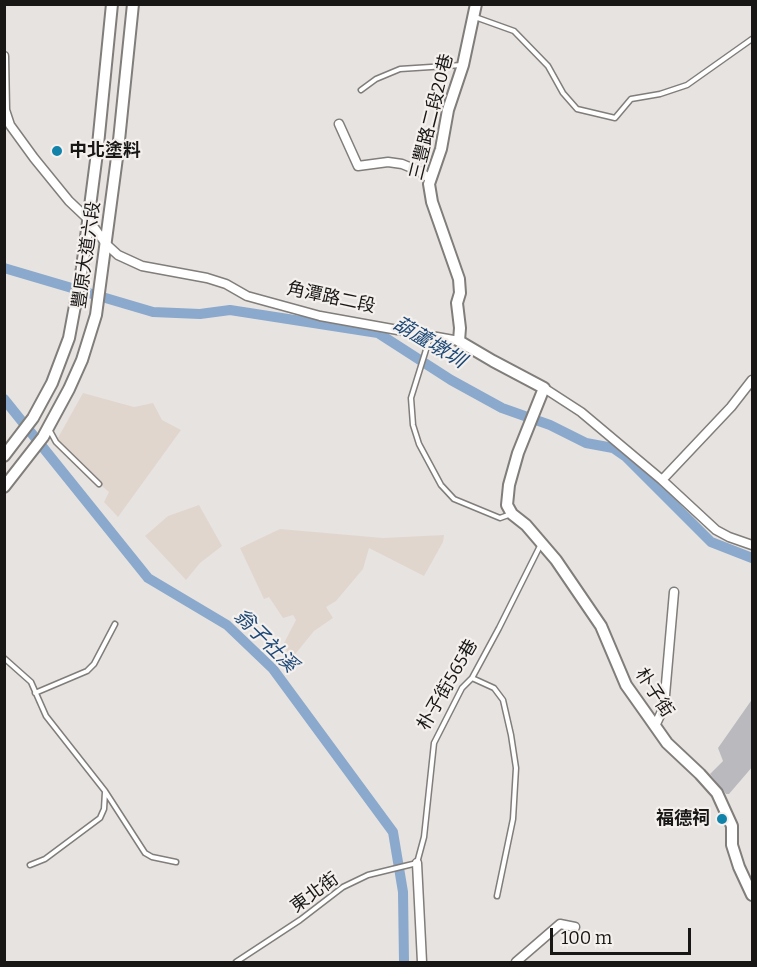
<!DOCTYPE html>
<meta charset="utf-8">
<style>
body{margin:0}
#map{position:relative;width:757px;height:967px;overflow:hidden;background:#e7e3e0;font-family:Bitter,serif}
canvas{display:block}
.frame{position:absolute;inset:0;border:6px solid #181716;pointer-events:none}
.scale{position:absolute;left:550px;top:928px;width:141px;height:27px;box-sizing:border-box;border:3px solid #181716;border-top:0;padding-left:8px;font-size:18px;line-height:21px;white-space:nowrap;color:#181716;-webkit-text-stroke:4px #f4f0ed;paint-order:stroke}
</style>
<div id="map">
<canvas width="757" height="967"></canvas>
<div class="frame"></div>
<div class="scale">100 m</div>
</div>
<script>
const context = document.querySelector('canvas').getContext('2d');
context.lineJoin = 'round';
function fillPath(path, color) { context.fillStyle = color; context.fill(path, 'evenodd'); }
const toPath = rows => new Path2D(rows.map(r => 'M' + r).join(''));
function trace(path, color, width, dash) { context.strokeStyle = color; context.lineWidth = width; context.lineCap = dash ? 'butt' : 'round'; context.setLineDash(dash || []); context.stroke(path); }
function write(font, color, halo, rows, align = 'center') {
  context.font = font + ' Bitter,"Noto Sans TC",serif'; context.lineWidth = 4.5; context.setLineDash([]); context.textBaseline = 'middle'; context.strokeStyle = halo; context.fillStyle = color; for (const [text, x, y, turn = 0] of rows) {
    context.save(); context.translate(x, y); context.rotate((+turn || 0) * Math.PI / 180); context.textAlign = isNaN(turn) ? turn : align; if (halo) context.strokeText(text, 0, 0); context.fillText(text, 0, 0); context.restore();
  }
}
const built = toPath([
 [83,393,134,407,153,403,162,420,181,430,118,517,104,502,109,492,54,445],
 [199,505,222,546,200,563,186,580,145,536,168,516],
 [280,529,383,538,444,535,443,542,424,576,369,548,363,569,336,601,326,607,333,618,314,631,292,658,283,645,296,620,293,615,283,618,269,597,264,599,240,548]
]);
const canal = toPath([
 [4,268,153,312,200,314,230,310,378,333,451,380,502,408,550,425,586,443,613,448,626,457,711,542,752,558],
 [4,399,148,578,227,625,273,669,393,832,403,892,404,962]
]);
const building = toPath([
 [753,698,753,766,729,794,726,794,710,774,723,761,718,748]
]);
const service = toPath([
 [475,17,514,31,548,66,563,93,577,109,615,118,631,99,660,94,687,85,752,39],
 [361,90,376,79,400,69,462,65],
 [430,337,411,398,413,425,419,444,441,485,454,499,500,518,511,514],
 [50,431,56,442,99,484],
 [4,658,31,682,46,716,105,791,145,853,152,857,176,862],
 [472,678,494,688,503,700,511,735,516,768,513,819,497,896],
 [35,693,87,671,94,664,115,624],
 [30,865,45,859,100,818,104,809,105,792],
 [236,962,300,920,343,887,368,875,417,863,424,837,434,743,462,688,472,678,499,628,541,544]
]);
const minor = toPath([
 [4,56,5,110,10,125,34,158,69,201,88,219,106,244,118,255,142,266,207,278,226,284,247,296,320,316,459,341],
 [339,124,358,166,388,162,402,164,419,171,430,179],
 [544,388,581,412,662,480,716,530,729,537,752,545],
 [662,480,731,407,752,380],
 [655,726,664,707,674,592],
 [417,863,422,962],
 [516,962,560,924,575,927]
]);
const tertiary = toPath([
 [476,4,463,65,448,110,441,149,429,184,432,202,459,279,460,293,457,303,460,328,459,341,493,361,544,388,518,453,509,485,507,505,512,514,526,525,556,560,601,626,626,685,648,716,667,743,700,774,717,793,732,826,732,845,739,867,752,895],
 [4,456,33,418,52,383,69,338,82,268,98,145,112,4],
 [4,487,43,437,69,389,82,360,96,315,118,150,133,4]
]);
const markers = [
 [57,151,6,"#1182a9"],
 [722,819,6,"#1182a9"]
];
const streetNames = [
 ["三豐路二段20巷",432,117,-76],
 ["豐原大道六段",87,255,-82],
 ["角潭路二段",331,298,12],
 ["朴子街565巷",448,685,-60],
 ["朴子街",654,693,57],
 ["東北街",315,893,-36]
];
const poiNames = [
 ["中北塗料",69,151],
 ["福德祠",710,819,"right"]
];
const waterNames = [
 ["葫蘆墩圳",429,343,31],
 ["翁子社溪",265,641,45]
];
fillPath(built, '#e0d6ce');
trace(canal, '#8aa9cc', 10);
fillPath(building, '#bababe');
trace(service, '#807d7a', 7);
trace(minor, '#807d7a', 11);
trace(tertiary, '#807d7a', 14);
trace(service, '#fff', 4);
trace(minor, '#fff', 8);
trace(tertiary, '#fff', 10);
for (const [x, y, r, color] of markers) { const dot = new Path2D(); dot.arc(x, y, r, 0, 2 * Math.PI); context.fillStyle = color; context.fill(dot); trace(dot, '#f4f0ed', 2); }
write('18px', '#181716', '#f4f0ed', streetNames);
write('bold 18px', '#181716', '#f4f0ed', poiNames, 'left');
write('italic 20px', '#1c4877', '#f4f0ed', waterNames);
</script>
